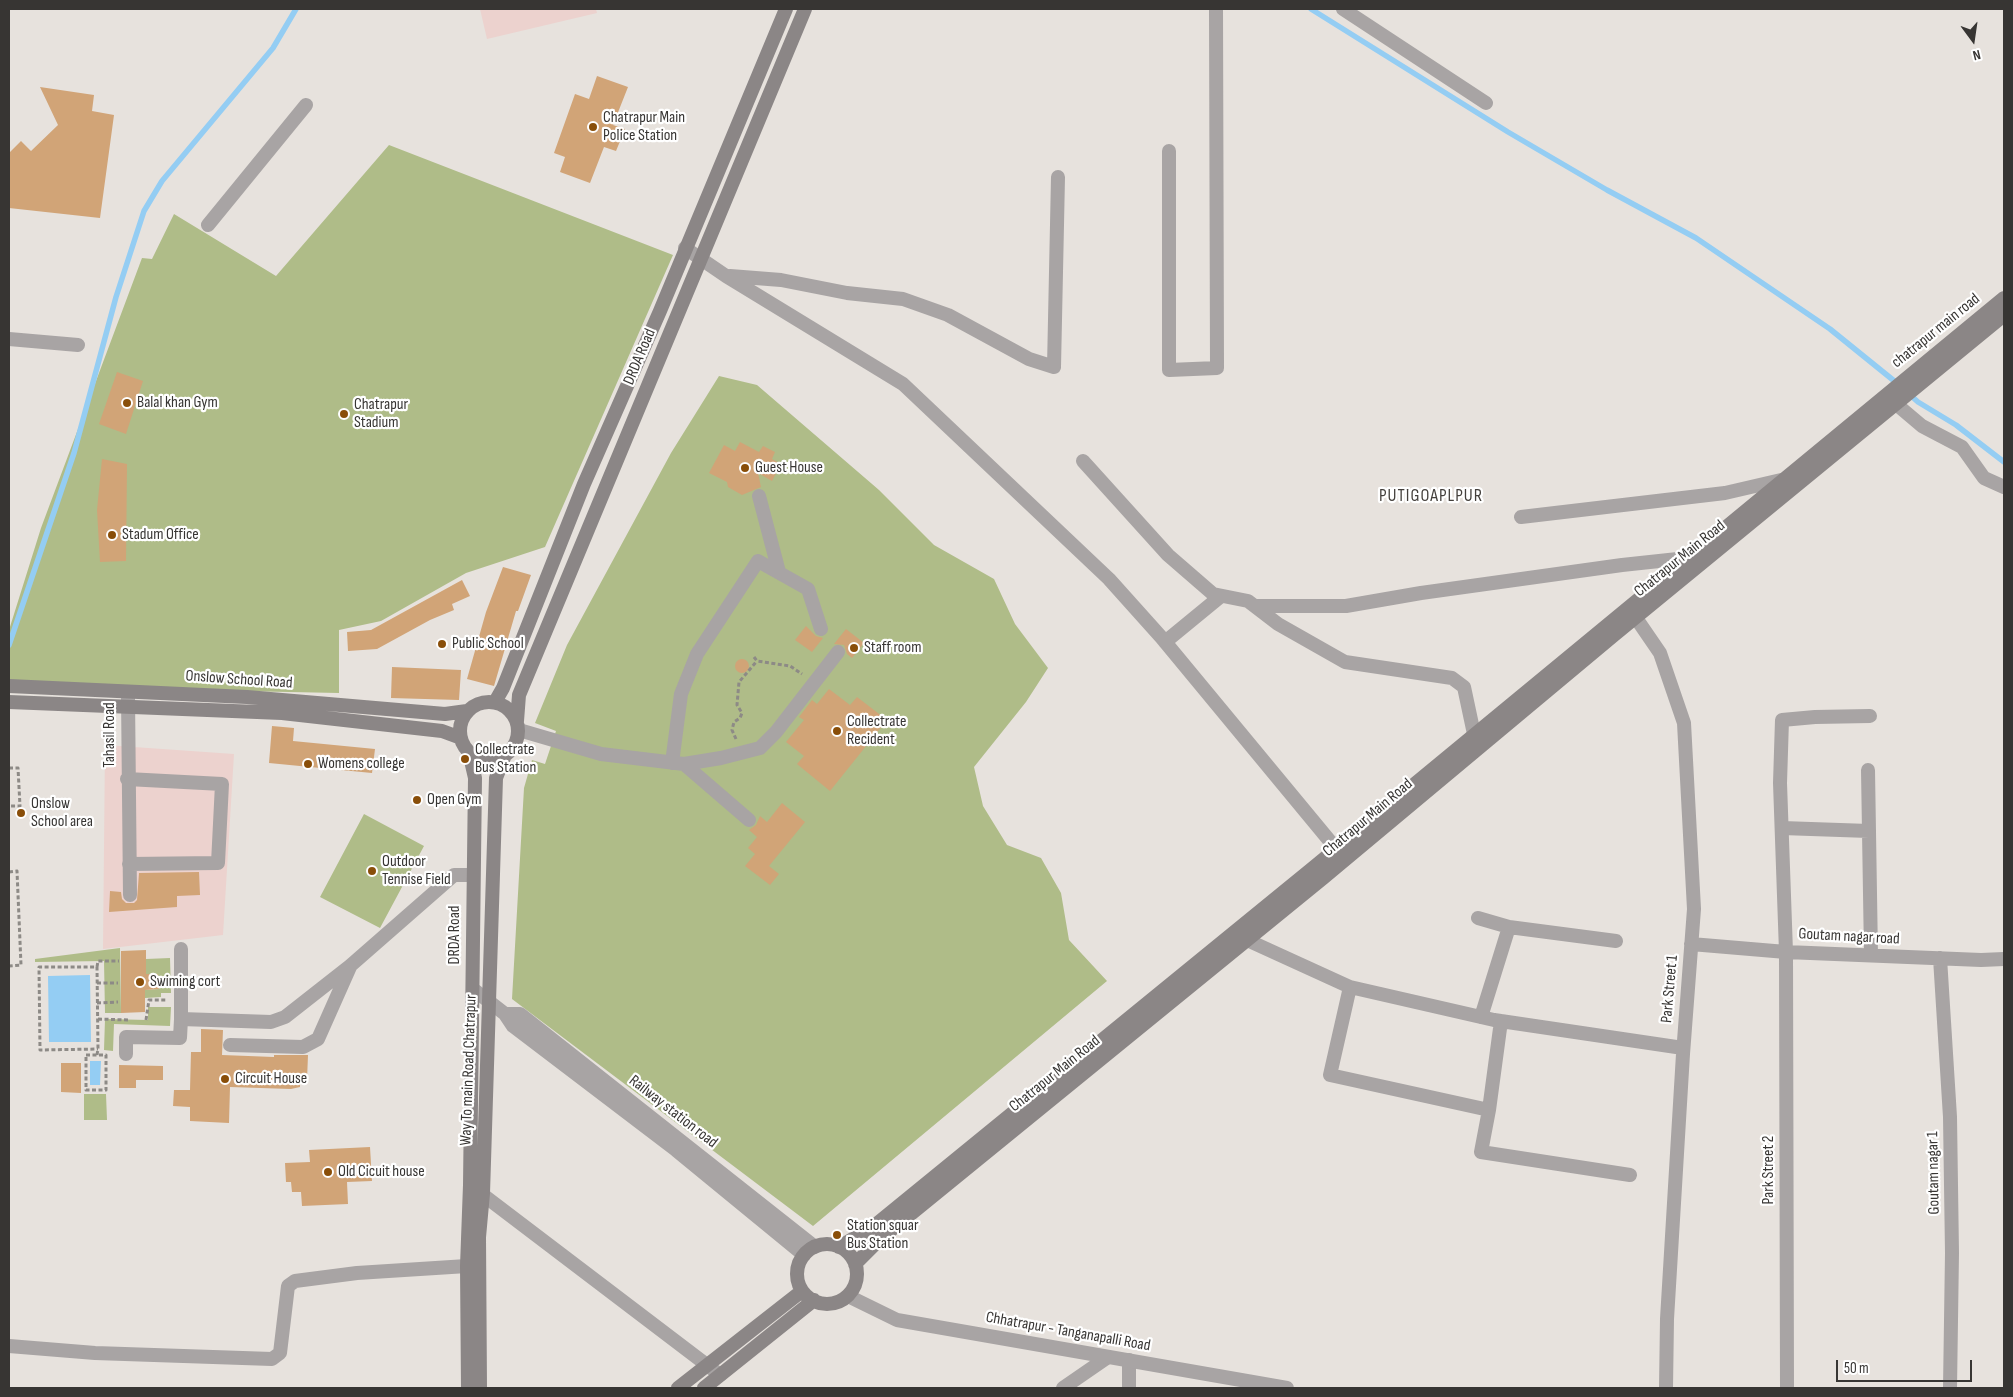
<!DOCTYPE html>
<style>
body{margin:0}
#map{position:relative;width:2013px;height:1397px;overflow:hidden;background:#e7e2dd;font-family:"Sofia Sans Condensed",sans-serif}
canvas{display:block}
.frame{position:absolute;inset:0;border:10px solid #373533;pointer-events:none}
.north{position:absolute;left:1948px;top:15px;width:50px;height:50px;-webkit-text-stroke:4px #fff;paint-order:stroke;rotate:166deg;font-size:14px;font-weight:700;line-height:20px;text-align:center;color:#373533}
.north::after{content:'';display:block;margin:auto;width:18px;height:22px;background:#373533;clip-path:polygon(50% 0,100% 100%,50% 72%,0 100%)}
.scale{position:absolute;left:1836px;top:1360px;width:136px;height:22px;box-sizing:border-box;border:2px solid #373533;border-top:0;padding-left:6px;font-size:15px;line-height:18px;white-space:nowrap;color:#373533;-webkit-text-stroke:4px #fff;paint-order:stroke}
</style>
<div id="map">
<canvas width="2013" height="1397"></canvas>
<div class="frame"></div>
<div class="north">N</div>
<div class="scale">50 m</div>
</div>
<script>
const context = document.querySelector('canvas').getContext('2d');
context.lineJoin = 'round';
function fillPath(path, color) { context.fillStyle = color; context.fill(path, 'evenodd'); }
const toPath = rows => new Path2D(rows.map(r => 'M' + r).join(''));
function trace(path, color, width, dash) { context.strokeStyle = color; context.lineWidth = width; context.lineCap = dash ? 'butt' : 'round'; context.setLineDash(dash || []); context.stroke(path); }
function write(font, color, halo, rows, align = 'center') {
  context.font = font + ' "Sofia Sans Condensed",sans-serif'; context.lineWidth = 4.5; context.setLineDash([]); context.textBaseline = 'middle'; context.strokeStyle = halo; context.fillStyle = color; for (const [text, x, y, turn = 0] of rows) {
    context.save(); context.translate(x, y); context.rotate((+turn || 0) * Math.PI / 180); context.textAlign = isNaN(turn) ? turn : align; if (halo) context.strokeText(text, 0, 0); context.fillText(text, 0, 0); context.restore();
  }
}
const commercial = toPath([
 [480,9,596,9,597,13,487,39],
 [105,745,234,754,223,935,103,949]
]);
const green = toPath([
 [389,145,673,255,545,547,466,573,381,621,339,630,339,693,140,689,9,680,9,630,41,528,142,258,152,259,174,214,276,276],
 [719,376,757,385,879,490,934,545,994,579,1015,624,1048,668,1026,702,974,767,983,806,1007,845,1041,858,1061,893,1069,940,1107,981,813,1226,512,999,524,788,532,760,545,764,556,731,535,723,567,645,671,453],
 [364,814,424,846,380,928,320,897],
 [120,948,121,1013,105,1013,104,961,35,962,35,959],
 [170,958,171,993,161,993,161,997,145,998,145,990,159,989,158,974,146,974,146,959],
 [148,1007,171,1007,170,1026,114,1024,113,1051,104,1050,105,1019,148,1020],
 [84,1094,106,1094,107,1120,84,1120]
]);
const water = toPath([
 [90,975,91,1042,49,1042,48,976],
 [90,1061,101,1061,100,1085,90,1085]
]);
const stream = toPath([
 [1311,9,1508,132,1607,190,1696,238,1830,329,1898,384],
 [1909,394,1918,402,1956,425,2004,462],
 [9,645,74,453,116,297,144,211,162,181,273,48,296,9]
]);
const building = toPath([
 [597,76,628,87,613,125,625,129,616,151,604,147,590,183,560,172,565,157,554,153,575,94,589,99],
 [40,87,94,95,92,111,114,115,100,218,9,208,9,153,21,141,31,151,58,125],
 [117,372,143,381,126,434,99,424],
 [740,442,759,452,763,446,775,452,772,459,781,464,772,481,758,473,761,487,742,495,728,487,727,482,709,473,724,445,735,451],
 [102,459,127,464,126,561,100,562,97,510],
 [503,567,531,575,518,611,516,611,494,686,467,679,486,612],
 [462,580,470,596,452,604,454,610,430,620,377,649,348,651,347,632,371,630],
 [806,626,816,636,823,638,812,652,795,640],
 [846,629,864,643,852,658,847,654,844,645,834,644],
 '735 666a7 7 0 1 1 14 0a7 7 0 1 1-14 0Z',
 [392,667,461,670,459,700,391,698],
 [829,689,850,705,857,697,887,720,830,791,797,764,804,756,786,742,804,720,799,717,812,700,817,704],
 [272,726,294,728,293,741,375,749,372,773,269,763],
 [782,803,805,822,769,866,779,874,770,885,745,866,755,854,748,848,757,837,749,830,756,825,760,816,767,822],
 [199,872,200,895,177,896,177,907,109,912,110,891,121,892,122,899,126,903,134,903,137,900,139,873],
 [146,950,146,974,158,974,159,989,145,990,145,1012,121,1013,121,951],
 [201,1029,223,1030,222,1055,274,1057,274,1055,308,1055,307,1080,300,1080,300,1087,291,1089,230,1087,229,1123,190,1121,190,1107,173,1106,174,1090,190,1090,191,1052,201,1052],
 [61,1063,81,1063,81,1093,61,1092],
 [119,1065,163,1066,163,1080,136,1080,136,1088,119,1088],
 [370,1147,372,1181,347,1182,348,1204,302,1206,301,1192,292,1192,291,1182,286,1182,285,1163,310,1162,309,1150]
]);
const path = toPath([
 [754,657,757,661,790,666,802,674],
 [736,739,732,730,734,722,740,718,742,713,737,705,739,682,757,661],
 [9,768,18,768,20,806,9,806],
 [9,872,17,871,21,965,9,966],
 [97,967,98,961,119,961],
 [97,983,118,983],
 [97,1003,118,1002],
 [98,1019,128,1020],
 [146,1020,149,1000,166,1000],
 [86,1055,106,1055,106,1090,86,1090,86,1055],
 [97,1055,98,1049,97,967,39,967,40,1050,98,1049]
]);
const minor = toPath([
 [1343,9,1486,103],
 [1169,151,1169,370,1217,368,1216,9],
 [208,225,306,105],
 [685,248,726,276,903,384,1109,579,1161,637,1343,857],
 [730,276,781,280,847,293,903,299,948,315,1029,359,1054,367,1058,177],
 [9,339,78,345],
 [1896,404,1922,426,1962,447,1984,478,2004,487],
 [1083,461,1168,555,1213,594,1248,601,1278,624,1345,662,1452,678,1464,687,1474,734,1474,744],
 [759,496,779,572],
 [1521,517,1725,493,1781,480,1785,485],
 [1255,606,1346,606,1421,593,1622,565,1687,558,1692,564],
 [1628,611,1636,618,1660,653,1684,723,1694,909,1683,1054,1667,1319,1666,1388],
 [1165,642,1221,596],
 [128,696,130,895],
 [519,730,601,754,684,764,721,758,760,748,776,732,838,652],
 [672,763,681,694,697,654,758,561,808,589,821,629],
 [684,764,749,820],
 [1868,770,1871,955],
 [127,779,222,784,218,863,129,864],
 [1782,828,1869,831],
 [1478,918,1509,927,1616,941],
 [1240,934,1247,940,1350,987,1494,1020,1683,1048],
 [1691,944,1786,952,1981,960,2004,959],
 [181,949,181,1019],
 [1940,958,1950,1117,1952,1253,1950,1388],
 [1350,987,1330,1075,1489,1110,1481,1152,1630,1175],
 [1481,1017,1509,927],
 [230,1045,303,1047,318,1039,350,967],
 [126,1054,126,1037,180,1038,181,1019,271,1022,285,1017,350,966,454,875,473,875],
 [1489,1110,1501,1021],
 [9,1346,95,1353,272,1359,280,1353,288,1286,295,1281,357,1273,467,1266],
 [1129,1360,1129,1388],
 [1063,1388,1108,1357],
 [1787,1388,1786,952,1780,783,1782,720,1815,717,1870,716]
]);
const tertiary = toPath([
 [473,989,505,1014,513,1026,676,1150,804,1255],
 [505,1014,520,1014,815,1247],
 [474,1188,720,1375],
 [848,1296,897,1320,1287,1388]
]);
const secondary = toPath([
 [9,686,247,697,445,714,467,711],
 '460 731a29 29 0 1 1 58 0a29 29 0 1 1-58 0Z',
 [9,702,282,713,442,731,461,738],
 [495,702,503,688,584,484,660,311,786,9],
 [517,721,519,695,805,9],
 '797 1274a30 30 0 1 1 60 0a30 30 0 1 1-60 0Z',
 [839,1247,873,1227,1313,868,2004,298],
 [855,1264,880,1239,1323,878,1613,636,2004,315],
 [468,1388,467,1266,470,1185,475,778,469,752],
 [480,1388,479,1237,483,1193,496,778,505,755],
 [678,1388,802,1291],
 [704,1388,814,1300]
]);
const markers = [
 [593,127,5,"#894e09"],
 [127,403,5,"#894e09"],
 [344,414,5,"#894e09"],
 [745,468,5,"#894e09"],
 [112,535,5,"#894e09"],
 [442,644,5,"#894e09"],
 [854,648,5,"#894e09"],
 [837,731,5,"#894e09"],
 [465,759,5,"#894e09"],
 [308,764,5,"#894e09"],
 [417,800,5,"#894e09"],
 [21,813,5,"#894e09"],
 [372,871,5,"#894e09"],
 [140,982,5,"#894e09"],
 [225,1079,5,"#894e09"],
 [328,1172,5,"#894e09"],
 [837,1235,5,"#894e09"]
];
const poiNames = [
 ["Chatrapur Main",603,118],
 ["Police Station",603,136],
 ["Balal khan Gym",137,403],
 ["Chatrapur",354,405],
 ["Stadium",354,423],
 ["Guest House",755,468],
 ["Stadum Office",122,535],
 ["Public School",452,644],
 ["Staff room",864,648],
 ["Collectrate",847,722],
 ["Recident",847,740],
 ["Collectrate",475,750],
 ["Bus Station",475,768],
 ["Womens college",318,764],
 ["Open Gym",427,800],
 ["Onslow",31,804],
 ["School area",31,822],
 ["Outdoor",382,862],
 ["Tennise Field",382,880],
 ["Swiming cort",150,982],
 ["Circuit House",235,1079],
 ["Old Cicuit house",338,1172],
 ["Station squar",847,1226],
 ["Bus Station",847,1244]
];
const streetNames = [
 ["chatrapur main road",1936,331,-39],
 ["DRDA Road",640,357,-67],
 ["Chatrapur Main Road",1680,559,-39],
 ["Onslow School Road",239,680,4],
 ["Tahasil Road",110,735,-90],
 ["Chatrapur Main Road",1368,818,-40],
 ["DRDA Road",455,935,-90],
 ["Goutam nagar road",1849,937,3],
 ["Park Street 1",1670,989,-85],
 ["Way To main Road Chatrapur",469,1070,-88],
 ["Chatrapur Main Road",1055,1074,-39],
 ["Railway station road",673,1112,38],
 ["Park Street 2",1769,1170,-90],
 ["Goutam nagar 1",1934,1173,-91],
 ["Chhatrapur - Tanganapalli Road",1068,1332,10]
];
const neighbourhoodNames = [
 ["PUTIGOAPLPUR",1431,496]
];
fillPath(commercial, '#ecd2ce');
fillPath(green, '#afbc88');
fillPath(water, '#94cdf3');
trace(stream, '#94cdf3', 5.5);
fillPath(building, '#d1a477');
trace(path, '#8d8a86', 3, [4, 2.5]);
trace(minor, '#a8a4a4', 14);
trace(tertiary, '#a8a4a4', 14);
trace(secondary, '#8b8686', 14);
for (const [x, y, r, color] of markers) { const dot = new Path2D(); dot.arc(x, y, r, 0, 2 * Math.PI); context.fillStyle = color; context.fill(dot); trace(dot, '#fff', 2); }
write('16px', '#373533', '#fff', poiNames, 'left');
write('16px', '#373533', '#fff', streetNames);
context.letterSpacing = '1px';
write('18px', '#44403c', '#fff', neighbourhoodNames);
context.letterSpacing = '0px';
</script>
